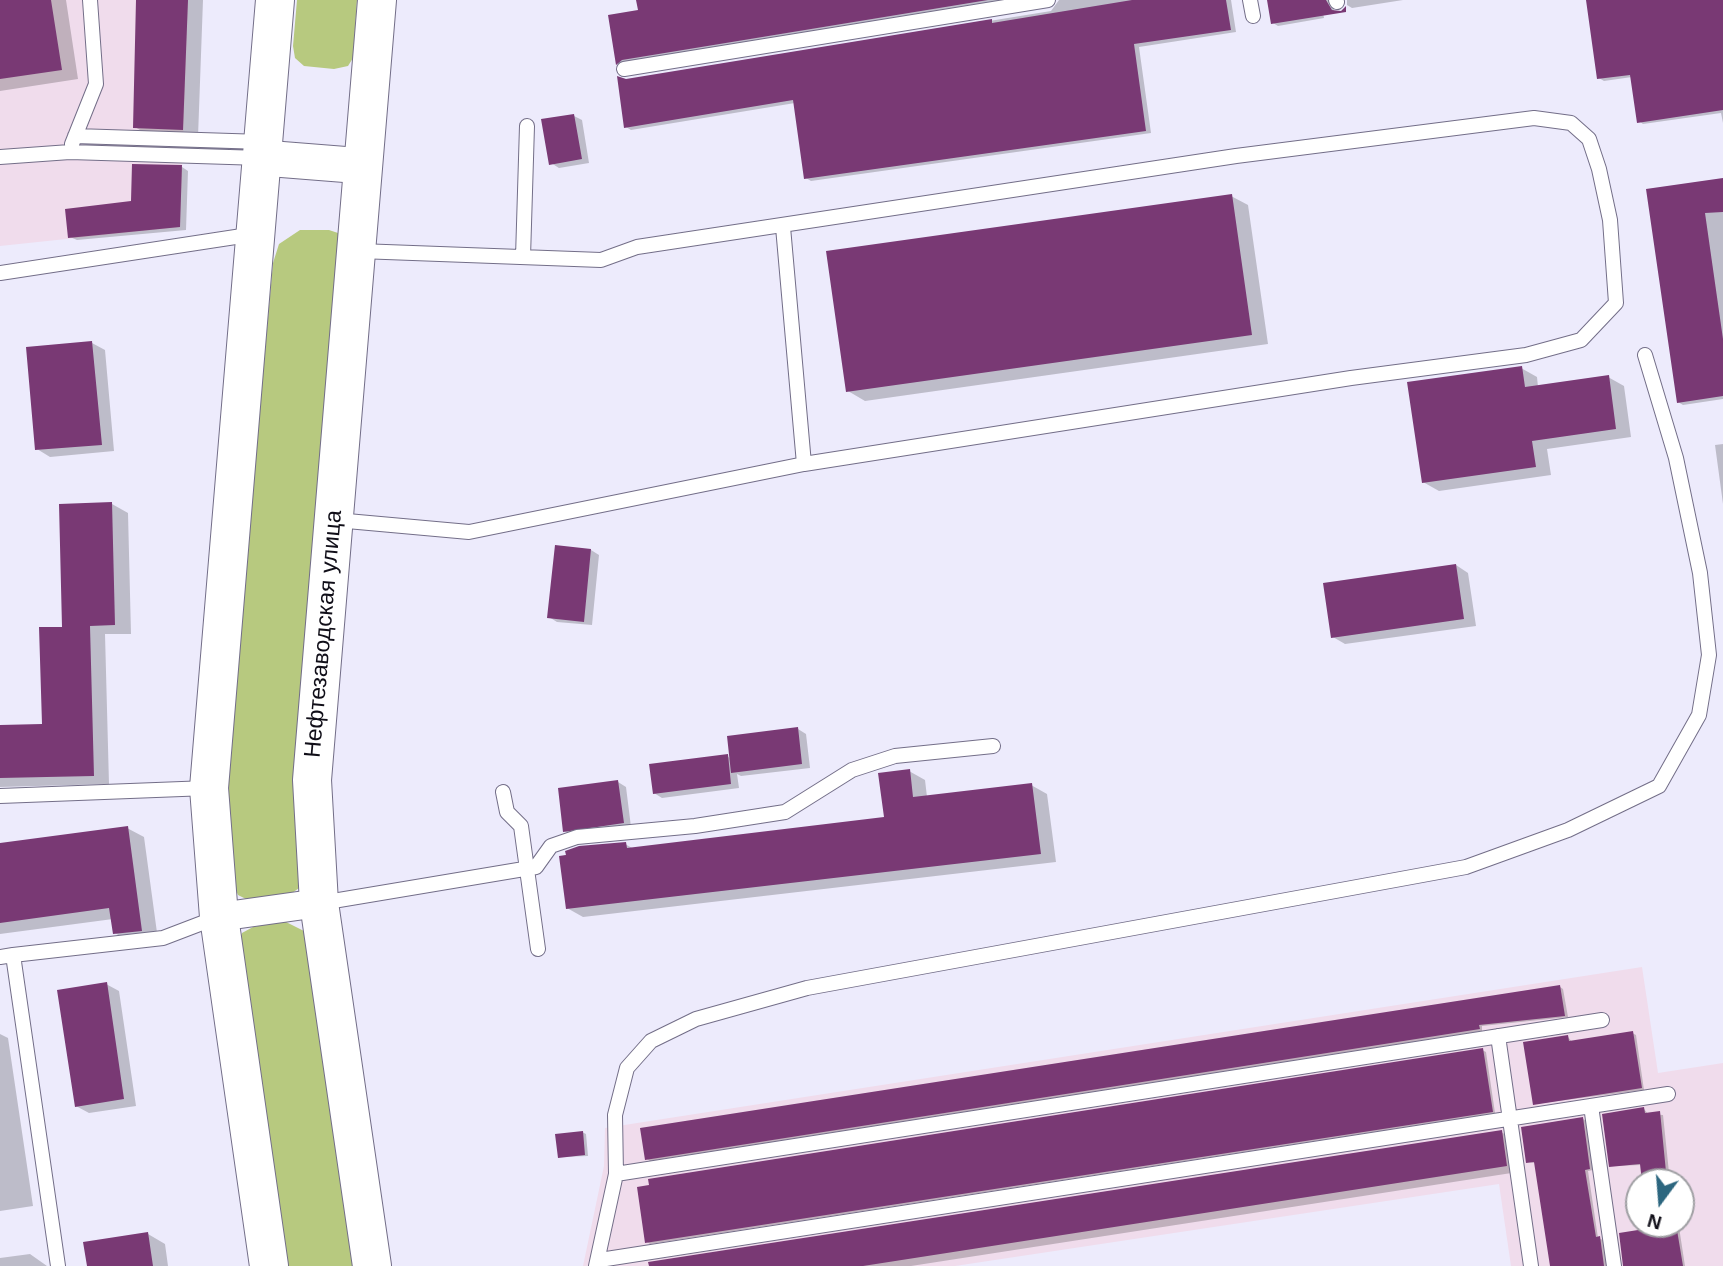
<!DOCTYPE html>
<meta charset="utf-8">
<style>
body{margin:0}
#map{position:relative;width:1723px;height:1266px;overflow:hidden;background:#edebfc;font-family:Arial,sans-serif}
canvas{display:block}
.north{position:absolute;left:1625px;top:1168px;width:70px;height:70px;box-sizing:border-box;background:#fff;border:2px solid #9f9fa3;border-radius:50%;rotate:196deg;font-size:19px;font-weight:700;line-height:28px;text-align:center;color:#100e18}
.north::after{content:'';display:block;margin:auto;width:24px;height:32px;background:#2c667f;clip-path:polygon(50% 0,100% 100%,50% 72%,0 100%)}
</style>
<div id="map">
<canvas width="1723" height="1266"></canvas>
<div class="north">N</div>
</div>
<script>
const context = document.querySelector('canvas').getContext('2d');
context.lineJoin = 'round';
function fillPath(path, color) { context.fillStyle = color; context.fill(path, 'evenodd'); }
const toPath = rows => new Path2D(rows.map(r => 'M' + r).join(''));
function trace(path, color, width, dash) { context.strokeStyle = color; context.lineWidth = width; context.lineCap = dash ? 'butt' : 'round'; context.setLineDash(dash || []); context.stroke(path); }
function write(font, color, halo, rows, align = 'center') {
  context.font = font + ' Arial,sans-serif'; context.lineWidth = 7; context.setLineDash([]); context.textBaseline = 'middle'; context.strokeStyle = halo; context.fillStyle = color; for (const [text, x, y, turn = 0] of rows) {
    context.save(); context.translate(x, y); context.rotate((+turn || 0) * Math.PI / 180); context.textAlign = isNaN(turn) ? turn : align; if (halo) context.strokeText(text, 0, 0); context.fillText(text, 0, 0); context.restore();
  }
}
const industrial = toPath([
 [0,0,188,0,180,227,0,246],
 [1642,967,1658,1073,1723,1063,1723,1266,1511,1266,1499,1184,955,1266,583,1266,604,1166,605,1128],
 [1639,1182,1681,1182,1681,1224,1639,1224]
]);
const green = toPath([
 [297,0,357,0,353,58,348,66,334,69,304,66,295,58,293,46],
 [300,230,329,230,338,233,342,244,299,888,284,899,250,901,238,895,232,881,227,785,230,737,273,263,279,244],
 [284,921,306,932,357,1266,284,1266,238,943,242,933,253,927]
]);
const shadow = toPath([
 [0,0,66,0,78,79,0,91],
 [138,0,203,0,198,137,150,136,135,127],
 [638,0,1009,0,622,67,617,63,640,11],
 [1059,0,1231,0,1236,32,1139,47,1151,133,811,181,806,178,795,103,631,130,626,127,625,80,1051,11],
 [1269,0,1333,0,1334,11,1323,13,1324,18,1278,26,1273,23],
 [1347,0,1403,0,1352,8,1347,5],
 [1588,0,1723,0,1723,123,1721,113,1643,124,1639,121,1632,77,1604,81,1599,78],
 [574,116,582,120,589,163,559,168,551,163],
 [182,167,188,171,186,230,77,240,70,237,133,203],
 [1723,180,1723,399,1683,405,1678,402,1648,190],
 [1231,196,1248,205,1268,344,865,401,848,391],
 [92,343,105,350,114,451,50,457,37,449],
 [1521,368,1537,377,1538,387,1608,377,1624,386,1631,437,1547,449,1551,475,1439,491,1423,482],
 [1723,444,1723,504,1715,445],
 [112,504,128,513,131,634,105,634,109,784,0,787,0,727,44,726,64,629],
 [556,547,591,550,599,555,592,625,557,622,549,617],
 [1456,565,1468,573,1476,626,1345,644,1333,637],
 [798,729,806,734,810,768,741,776,737,774,739,788,662,798,654,793,727,756,731,759],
 [909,771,925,780,927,797,1031,785,1047,794,1056,862,583,917,567,908,561,857,580,848,625,844,634,849,886,818],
 [618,782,626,787,631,827,573,835,564,831],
 [127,828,144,837,158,940,131,943,115,933,113,919,0,934,0,845],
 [106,984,119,991,136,1106,89,1113,76,1106],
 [1560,987,1563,989,1568,1017,1482,1026,1482,1031,650,1161,647,1159],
 [1632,1033,1636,1035,1644,1090,1534,1104,1568,1037,1572,1042],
 [0,1034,8,1038,33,1206,0,1211],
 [1482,1050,1486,1052,1495,1113,650,1244,647,1242],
 [1644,1109,1648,1114,1663,1115,1670,1182,1644,1182,1642,1165,1611,1166],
 [1583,1119,1586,1121,1593,1170,1588,1171,1598,1238,1603,1240,1608,1266,1553,1266,1536,1163,1528,1162],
 [582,1132,586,1134,588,1156,560,1157],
 [1501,1132,1513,1139,1518,1172,911,1266,651,1266],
 [1648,1224,1675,1224,1679,1227,1685,1266,1625,1266,1649,1230],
 [148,1234,165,1244,168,1266,89,1266],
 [30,1254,47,1266,0,1266,0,1258]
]);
const building = toPath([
 [0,0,51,0,62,70,0,79],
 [136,0,188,0,183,130,133,128],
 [636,0,988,0,622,60,616,65,608,15,638,10],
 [1132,0,1226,0,1231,30,1134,44,1146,131,804,179,793,100,624,128,617,76,626,79,992,19,992,23],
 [1267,0,1326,0,1332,10,1341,11,1346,6,1346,12,1271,24],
 [1586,0,1723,0,1723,110,1637,123,1630,75,1597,79],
 [574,114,582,159,549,165,541,119],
 [132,164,182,165,180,227,68,238,65,209,131,201],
 [1723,178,1723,212,1705,213,1723,339,1723,396,1677,403,1646,189],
 [1232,194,1252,335,846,392,826,251],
 [92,341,102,445,35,450,26,347],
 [1522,366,1525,387,1609,375,1616,429,1532,441,1536,467,1422,483,1407,382],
 [112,502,115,625,90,626,94,776,0,778,0,725,42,724,39,627,62,627,59,504],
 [555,545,591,549,584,622,547,618],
 [1456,564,1464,619,1331,638,1323,583],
 [798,727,802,764,731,773,727,736],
 [728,754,731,784,653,794,649,764],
 [910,769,913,797,1032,783,1041,854,566,909,559,856,566,855,565,851,579,846,626,842,627,848,884,817,878,773],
 [618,780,624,823,563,832,558,788],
 [128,826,142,931,113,934,109,908,0,923,0,843],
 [107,982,124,1099,75,1107,57,990],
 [1560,985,1565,1016,1479,1025,1480,1029,645,1160,640,1128],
 [1633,1031,1642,1088,1533,1105,1523,1042,1568,1035,1569,1041],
 [1483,1048,1493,1112,645,1243,637,1187,649,1185,648,1179],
 [1644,1107,1645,1113,1660,1111,1667,1182,1642,1182,1640,1164,1609,1167,1602,1114],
 [1583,1117,1590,1169,1585,1170,1596,1237,1600,1236,1604,1266,1550,1266,1534,1162,1526,1163,1521,1127],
 [1502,1130,1507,1166,863,1266,649,1266,648,1262],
 [583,1131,585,1155,558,1158,555,1134],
 [1676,1224,1683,1266,1623,1266,1619,1233],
 [148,1232,153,1266,87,1266,83,1242]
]);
const service = toPath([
 [1250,0,1253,16],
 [1336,0,1337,2],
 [624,69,1048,0],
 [75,136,263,142],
 [72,144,96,84,90,0],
 [0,157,70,152,261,158],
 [359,251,601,260,637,247,1236,156,1534,118,1571,123,1589,139,1599,169,1610,220,1616,303,1581,340,1526,355,1351,378,804,464],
 [523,257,527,126],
 [0,273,255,234],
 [336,520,469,532,804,464,783,227],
 [503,792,507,812,521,826,538,949],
 [0,796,208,788],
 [321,903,536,867,551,846,577,837,695,826,785,812,852,770,895,756,993,746],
 [13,955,163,938,218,917],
 [0,957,13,955,58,1266],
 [1498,1036,1531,1266],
 [1591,1106,1614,1266],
 [616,1174,1602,1020],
 [600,1260,1668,1094],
 [596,1266,616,1174,615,1115,627,1068,651,1041,696,1019,807,988,1466,867,1568,830,1659,786,1699,715,1709,655,1700,573,1676,458,1645,355]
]);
const minor = toPath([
 [219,917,319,903]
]);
const tertiary = toPath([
 [263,158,364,166]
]);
const secondary = toPath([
 [269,1266,219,917,209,788,275,0],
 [372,1266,319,903,312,780,377,0]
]);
const streetNames = [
 ["Нефтезаводская улица",324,634,-85]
];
fillPath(industrial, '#f0dcec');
fillPath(green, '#b7c97f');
fillPath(shadow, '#0003');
fillPath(building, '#793974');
trace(service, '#736e88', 16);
trace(minor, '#736e88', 30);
trace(tertiary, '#736e88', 37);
trace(secondary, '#736e88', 40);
trace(service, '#fff', 14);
trace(minor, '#fff', 28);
trace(tertiary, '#fff', 35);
trace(secondary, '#fff', 38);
write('23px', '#100e18', '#fff', streetNames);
</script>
